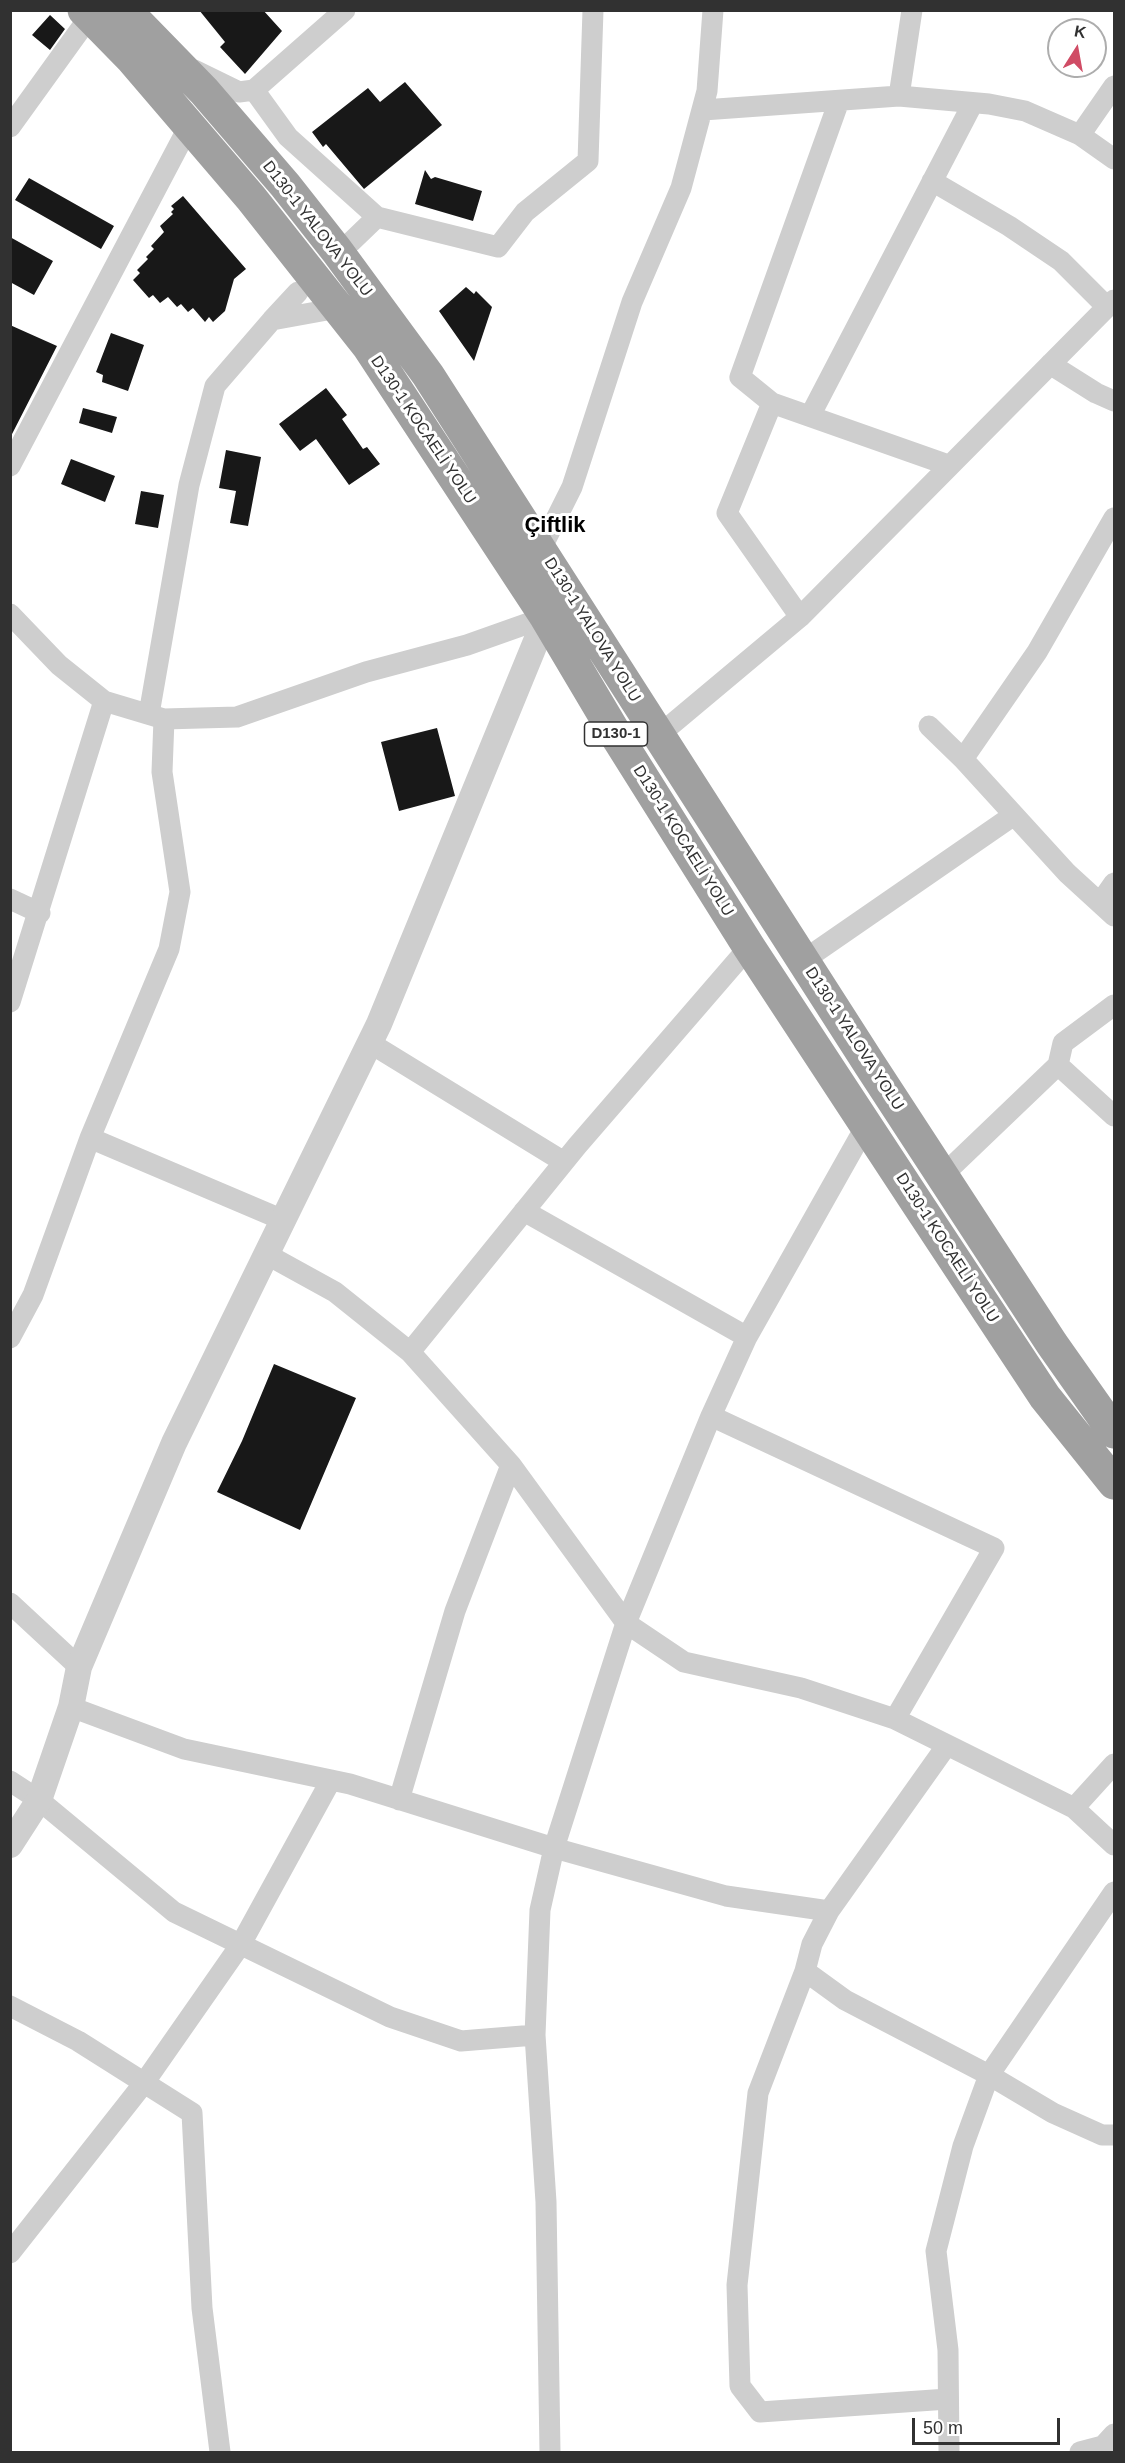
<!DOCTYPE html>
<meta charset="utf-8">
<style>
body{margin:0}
#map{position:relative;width:1125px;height:2463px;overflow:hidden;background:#fff;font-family:Arial,sans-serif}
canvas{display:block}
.frame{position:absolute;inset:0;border:12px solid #313131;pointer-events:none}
.north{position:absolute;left:1047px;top:18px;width:60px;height:60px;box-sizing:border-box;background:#fff;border:2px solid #adadad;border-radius:50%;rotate:11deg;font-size:16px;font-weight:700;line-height:24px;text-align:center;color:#313131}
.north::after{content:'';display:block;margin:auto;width:21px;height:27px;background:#d04c65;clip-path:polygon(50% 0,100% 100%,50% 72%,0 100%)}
.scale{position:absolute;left:912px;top:2418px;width:148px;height:27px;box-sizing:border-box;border:3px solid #313131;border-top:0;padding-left:8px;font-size:18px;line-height:21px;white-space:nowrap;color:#313131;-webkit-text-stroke:4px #fff;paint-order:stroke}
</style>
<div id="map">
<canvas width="1125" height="2463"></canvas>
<div class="frame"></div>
<div class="north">K</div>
<div class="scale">50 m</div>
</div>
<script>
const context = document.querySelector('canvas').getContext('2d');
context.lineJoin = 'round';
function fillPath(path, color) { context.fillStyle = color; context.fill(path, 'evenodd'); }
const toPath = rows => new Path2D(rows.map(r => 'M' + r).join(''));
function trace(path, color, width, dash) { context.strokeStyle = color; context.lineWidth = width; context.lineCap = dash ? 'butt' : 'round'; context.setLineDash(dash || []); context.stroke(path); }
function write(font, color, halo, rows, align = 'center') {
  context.font = font + ' Arial,sans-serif'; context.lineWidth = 6; context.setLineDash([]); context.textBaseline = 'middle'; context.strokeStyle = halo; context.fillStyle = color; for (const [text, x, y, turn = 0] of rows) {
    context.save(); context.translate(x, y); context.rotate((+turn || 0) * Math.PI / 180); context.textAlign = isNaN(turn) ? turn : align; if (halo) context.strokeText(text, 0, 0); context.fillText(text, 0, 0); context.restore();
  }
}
const building = toPath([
 [199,10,263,10,282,31,245,74,220,47,225,42],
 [50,15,65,29,50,50,32,35],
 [405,82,442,125,364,189,326,144,323,147,312,132,368,88,380,102],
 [425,170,431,179,435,177,482,191,473,221,415,204],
 [29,178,114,226,101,249,15,200],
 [183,196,246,269,234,279,225,311,213,322,209,317,205,322,193,308,188,312,181,304,177,307,168,297,160,303,153,295,149,298,133,280,140,273,137,270,148,259,146,257,154,249,151,246,164,232,160,226,173,214,171,212,174,209,171,206],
 [10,237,53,261,34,295,10,282],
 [466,287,474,294,476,291,492,307,474,361,439,311],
 [10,325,57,346,10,438],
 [111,333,144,345,128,391,102,382,103,375,96,372],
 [326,388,347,415,342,419,363,449,367,447,380,464,349,485,316,439,300,451,279,424],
 [83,408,117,417,112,433,79,423],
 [226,450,261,457,248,526,230,523,236,491,219,488],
 [71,459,115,476,105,502,61,484],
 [141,491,164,495,158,528,135,524],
 [437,728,455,796,399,811,381,742],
 [274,1364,356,1398,300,1530,217,1492,242,1441]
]);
const minor = toPath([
 [194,70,239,92,254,90,345,10],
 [254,90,288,137,377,217,498,247,525,212,588,161,593,10],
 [899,96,912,10],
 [703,110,899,96,989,104,1025,111,1080,135,1114,159],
 [10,127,90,16],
 [1080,135,1114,86],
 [932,181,1009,226,1061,261,1107,307],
 [351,242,377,217],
 [272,320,298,292],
 [1050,364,1096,393,1114,401],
 [772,403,740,377,839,101],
 [810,416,973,103],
 [10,466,189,126],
 [541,549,572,487,632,302,681,188,707,91,713,10],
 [10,614,59,665,104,701,164,719,237,717,366,672,467,645,546,617],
 [800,617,727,513,772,403,948,465],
 [149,714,189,485,215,386,272,320,338,308],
 [929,726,963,759,1067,873,1114,916],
 [659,735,800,617,1114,300],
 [963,759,1037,652,1114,518],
 [10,899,40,913],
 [1100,903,1114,883],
 [804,960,1014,815],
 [10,1002,104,701],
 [1114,1005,1063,1043,1058,1065,1114,1116],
 [370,1043,564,1162],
 [90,1138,283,1220],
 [943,1175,1058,1065],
 [524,1211,747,1337],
 [266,1254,335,1292,410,1352,511,1465,626,1623,684,1662,801,1688,895,1719,1074,1808,1114,1845],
 [10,1338,33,1295,90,1138,169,949,180,892,162,772,164,719],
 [410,1352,577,1146,749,947],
 [711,1416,994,1548,895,1719],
 [10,1603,79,1667],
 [71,1707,184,1749,350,1784,554,1848,726,1896,829,1911,947,1745],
 [10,1781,39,1800,174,1912,390,2017,461,2041,535,2035],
 [399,1800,455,1611,511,1465],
 [1074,1808,1114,1764],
 [829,1911,812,1944,805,1971,845,2000,989,2075,1053,2113,1102,2135,1114,2135],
 [805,1971,758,2093,737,2285,740,2386,760,2412,948,2399],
 [10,2006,78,2041,192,2113,202,2308,220,2452],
 [10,2253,144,2083,241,1944,331,1780],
 [550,2452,546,2202,535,2035,540,1910,554,1848,626,1623,711,1416,747,1337,867,1124],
 [949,2452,948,2350,936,2251,963,2146,989,2075,1114,1892],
 [1080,2452,1103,2446,1114,2434]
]);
const tertiary = toPath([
 [10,1845,39,1800,71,1707,79,1667,174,1443,379,1024,546,617]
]);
const trunk = toPath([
 [84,10,132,59,251,198,368,346,546,617,619,740,749,947,917,1203,1045,1397,1114,1483],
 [125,10,204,91,285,185,337,251,428,375,870,1065,1052,1344,1114,1432]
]);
const shields = [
 [616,734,63]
];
const shieldNames = [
 ["D130-1",616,734]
];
const streetNames = [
 ["D130-1 YALOVA YOLU",317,229,52],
 ["D130-1 KOCAELİ YOLU",423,430,56],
 ["D130-1 YALOVA YOLU",592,630,58],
 ["D130-1 KOCAELİ YOLU",683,841,58],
 ["D130-1 YALOVA YOLU",854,1039,57],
 ["D130-1 KOCAELİ YOLU",947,1248,57]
];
const districtNames = [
 ["Çiftlik",555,526]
];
fillPath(building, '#181818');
trace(minor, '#cecece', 21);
trace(tertiary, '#cecece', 26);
trace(trunk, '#a0a0a0', 33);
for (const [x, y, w] of shields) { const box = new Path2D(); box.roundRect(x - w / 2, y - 12, w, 24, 4.5); context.fillStyle = '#fff'; context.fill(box); trace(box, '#313131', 1.5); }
write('bold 15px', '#313131', null, shieldNames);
write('16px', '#313131', '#fff', streetNames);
write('bold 22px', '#000', '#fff', districtNames);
</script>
